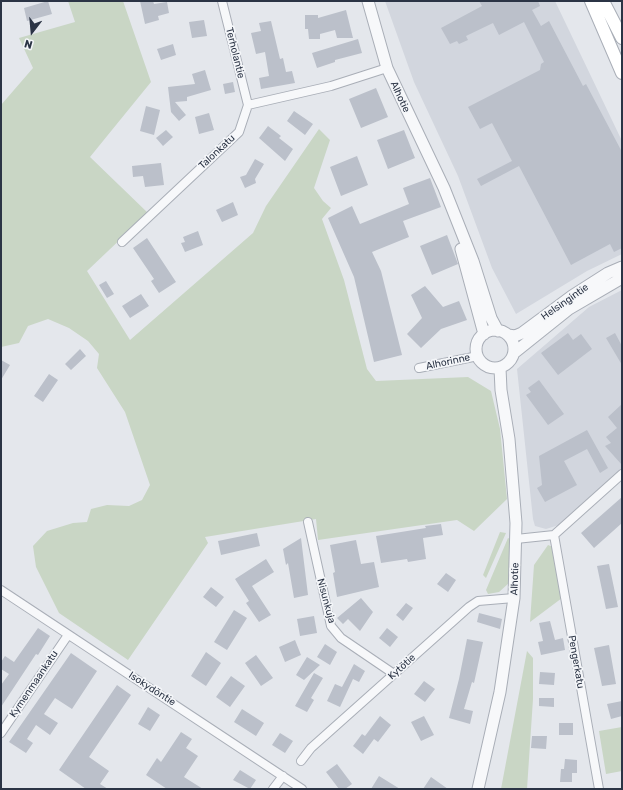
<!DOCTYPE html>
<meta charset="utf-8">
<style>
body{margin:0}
#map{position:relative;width:623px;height:790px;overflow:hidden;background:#e4e7ec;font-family:Rubik,sans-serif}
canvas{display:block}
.frame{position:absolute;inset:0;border:2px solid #2b3445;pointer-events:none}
.north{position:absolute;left:12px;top:12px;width:40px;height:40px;-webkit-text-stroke:3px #f4f6f9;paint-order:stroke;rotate:196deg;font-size:11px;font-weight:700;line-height:16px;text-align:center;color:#2b3445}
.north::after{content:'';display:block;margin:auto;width:14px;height:18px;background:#2b3445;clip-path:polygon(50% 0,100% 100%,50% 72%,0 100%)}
</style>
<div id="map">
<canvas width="623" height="790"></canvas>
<div class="frame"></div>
<div class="north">N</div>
</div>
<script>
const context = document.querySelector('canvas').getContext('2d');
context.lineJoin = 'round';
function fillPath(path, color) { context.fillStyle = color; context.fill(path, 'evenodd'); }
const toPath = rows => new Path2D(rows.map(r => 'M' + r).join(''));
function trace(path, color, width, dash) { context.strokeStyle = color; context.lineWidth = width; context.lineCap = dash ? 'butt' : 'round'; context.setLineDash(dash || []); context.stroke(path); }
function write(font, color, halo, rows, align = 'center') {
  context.font = font + ' Rubik,sans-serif'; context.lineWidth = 3.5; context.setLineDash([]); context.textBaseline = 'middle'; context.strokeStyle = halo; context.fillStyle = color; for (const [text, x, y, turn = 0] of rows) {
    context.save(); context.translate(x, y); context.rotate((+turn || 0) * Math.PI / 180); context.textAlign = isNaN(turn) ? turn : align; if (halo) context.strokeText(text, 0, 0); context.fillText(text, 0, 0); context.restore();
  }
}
const built = toPath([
 [385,1,555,1,622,141,622,254,587,271,516,314,492,268,458,176,414,82],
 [622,290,622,469,559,525,546,529,535,526,533,519,517,369,589,307]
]);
const green = toPath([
 [68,1,123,1,151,82,90,157,148,213,87,271,130,340,253,233,266,206,319,129,330,140,314,188,323,201,331,208,322,219,344,280,367,369,376,381,468,377,491,391,500,429,507,499,474,531,457,520,318,540,316,519,205,537,208,543,128,660,59,613,36,567,33,546,47,531,73,523,87,522,91,509,107,505,129,506,142,500,150,485,125,412,97,368,99,354,88,341,69,328,48,319,28,326,19,343,1,347,1,105,33,68,19,38,75,22],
 [500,532,506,533,486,578,483,575],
 [508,538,510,539,509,583,499,592,488,594,486,590],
 [548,545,553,547,562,598,530,622,534,565],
 [527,651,533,658,533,699,527,789,501,789],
 [622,727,622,771,606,774,599,731]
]);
const building = toPath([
 [48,1,52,14,27,21,24,8],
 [140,1,153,1,154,4,167,2,169,13,158,16,159,20,145,24],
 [479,1,538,1,540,6,532,10,541,26,549,21,583,86,586,84,622,152,622,248,614,252,610,244,571,265,519,166,481,186,477,179,512,161,492,123,480,129,468,107,540,70,541,64,544,62,524,22,499,35,493,23,466,36,468,40,459,44,457,41,450,44,441,28,482,6],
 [346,10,353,38,337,38,335,30,320,34,320,39,309,39,308,29,305,29,305,15,318,15,318,18],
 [204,20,207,36,192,38,189,22],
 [271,21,280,59,283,58,286,72,292,71,295,83,261,89,259,78,269,76,265,52,256,54,251,33,261,31,259,23],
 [358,39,362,53,335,60,335,62,317,68,312,53],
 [173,44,176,55,161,60,157,49],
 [205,70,211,90,187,97,187,101,175,102,186,115,179,121,171,112,168,87,195,84,192,74],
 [233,82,235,92,225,94,223,84],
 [376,88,388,117,361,128,349,99],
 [146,106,160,110,154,135,140,131],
 [294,111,313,124,305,135,287,121],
 [209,113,214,130,199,134,195,117],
 [268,126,281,136,279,138,293,149,285,161,259,138],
 [166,130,173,137,163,146,156,138],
 [404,130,415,158,388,169,377,140],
 [357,156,368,185,341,196,330,167],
 [255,159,264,164,255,179,256,183,245,188,240,177,246,175],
 [161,163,164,185,145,187,143,176,133,177,132,166],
 [430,178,441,207,403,221,409,237,372,252,381,271,402,355,374,362,354,277,328,218,352,206,360,224,409,204,403,188],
 [233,202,238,215,222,222,216,210],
 [198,231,203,245,185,252,181,243,185,242,183,237],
 [447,235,458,264,432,275,420,246],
 [147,238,176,282,159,293,151,281,154,279,133,248],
 [106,281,114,294,107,298,99,285],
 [425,286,443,307,459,301,467,320,441,329,421,348,407,334,422,318,411,295],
 [141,294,149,306,130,318,122,306],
 [568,333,573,340,581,334,592,349,558,375,541,353],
 [615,333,622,346,622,365,606,338],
 [80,349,86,356,71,370,65,364],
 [1,360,10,365,1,380],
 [49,374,58,380,43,402,34,396],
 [539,380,564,414,548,425,526,395,531,392,528,388],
 [622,404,622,465,605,446,611,443,606,437,617,428,608,417],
 [587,430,608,468,600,473,587,449,564,461,577,485,545,502,537,488,542,485,539,456],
 [622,497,622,523,594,548,581,533],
 [441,524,443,535,423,538,426,559,408,562,407,559,381,563,376,536,426,528,425,526],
 [257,533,260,546,221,555,218,541],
 [301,538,308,595,294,598,288,563,286,565,283,549],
 [356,540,361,564,374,562,379,587,337,597,333,573,335,572,330,545],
 [266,559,274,572,252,586,271,615,259,622,246,603,249,601,235,579],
 [609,564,618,607,606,609,597,566],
 [446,573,456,580,448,592,437,584],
 [211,587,224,597,216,607,203,597],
 [361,598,373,612,360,631,348,619,343,624,337,618],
 [406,603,413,608,403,621,396,615],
 [234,610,247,618,227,650,214,642],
 [479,613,502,619,500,629,477,622],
 [314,616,317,633,300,636,297,619],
 [550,621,555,640,563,638,565,650,541,655,538,642,543,641,539,623],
 [38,628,50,636,38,655,36,654,1,707,1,685,9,674,1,669,1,662,5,656,14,662],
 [387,628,398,637,390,647,379,638],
 [467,639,483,642,474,683,472,682,464,709,473,711,470,724,449,718,459,679],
 [295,640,301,655,285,662,279,647],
 [325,644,337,652,330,665,317,657],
 [609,645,616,684,602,686,594,648],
 [206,652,221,663,206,686,191,676],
 [71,653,97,671,72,709,55,698,44,714,58,723,50,735,36,725,27,739,33,743,26,753,9,742],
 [256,655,273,678,261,686,245,663],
 [307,657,320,665,304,680,296,675],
 [354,664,365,671,359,682,353,679,340,707,327,701,335,684,342,687],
 [540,672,555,673,554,685,539,684],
 [314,673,323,678,311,698,314,700,307,712,295,706],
 [231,676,245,686,230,707,216,697],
 [424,681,435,689,425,702,414,694],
 [117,685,131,695,89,757,109,771,100,784,108,789,86,789,59,770],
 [539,698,554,698,554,707,539,706],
 [622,701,622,716,611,719,607,704],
 [148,707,160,715,150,731,138,724],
 [242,709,264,723,256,736,234,722],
 [380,716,391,725,378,742,374,739,363,754,353,746,362,734,365,736],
 [424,716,434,735,421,741,411,722],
 [559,723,573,723,573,735,559,735],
 [181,732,192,739,186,748,198,756,184,777,203,789,167,789,146,775,157,758,161,762],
 [280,733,293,741,285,753,272,745],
 [532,736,547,736,546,749,531,748],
 [565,759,577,760,577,773,572,773,572,782,560,782,561,769,564,769],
 [337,764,352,784,345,789,339,789,326,772],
 [240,770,256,780,250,789,233,780],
 [379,776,400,789,371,789],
 [431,777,448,789,423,789]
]);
const minor = toPath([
 [222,1,248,105],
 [122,242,239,132,248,105,331,86,387,68],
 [419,368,478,356],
 [308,522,331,626,341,638,394,674],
 [554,535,599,789],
 [516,539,554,535,622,474],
 [1,590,302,789],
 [1,733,68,635],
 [301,761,311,748,469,607,478,601,514,598],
 [273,789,283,776]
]);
const tertiary = toPath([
 [368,1,387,68,444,188,473,261,491,318,498,331],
 [461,249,484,334],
 '476 349a19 19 0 1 1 38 0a19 19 0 1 1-38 0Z',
 [508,335,515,336,522,333,572,296,608,273,622,267],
 [514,353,569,309,622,278],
 [478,789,500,692,514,598,516,523,509,439,501,390,500,368]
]);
const secondary = toPath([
 [591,1,622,73],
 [603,1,622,38]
]);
const streetNames = [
 ["Terholantie",235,53,76],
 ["Alhotie",400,97,65],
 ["Talonkatu",217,152,-43],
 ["Helsingintie",565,302,-35],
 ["Alhorinne",448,362,-12],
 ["Alhotie",515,579,-88],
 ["Nisunkuja",326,601,75],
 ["Pengerkatu",576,662,80],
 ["Kytötie",402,667,-42],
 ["Kymenmaankatu",34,684,-56],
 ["Isokydöntie",152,689,33]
];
fillPath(built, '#d2d6de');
fillPath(green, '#c9d6c5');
fillPath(building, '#bbc0ca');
trace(minor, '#a9aeb7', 10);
trace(tertiary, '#a9aeb7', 13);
trace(secondary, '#a9aeb7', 14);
trace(minor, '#f7f8fa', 8);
trace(tertiary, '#f7f8fa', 11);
trace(secondary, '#fff', 12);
write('10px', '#2b3445', '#f4f6f9', streetNames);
</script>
